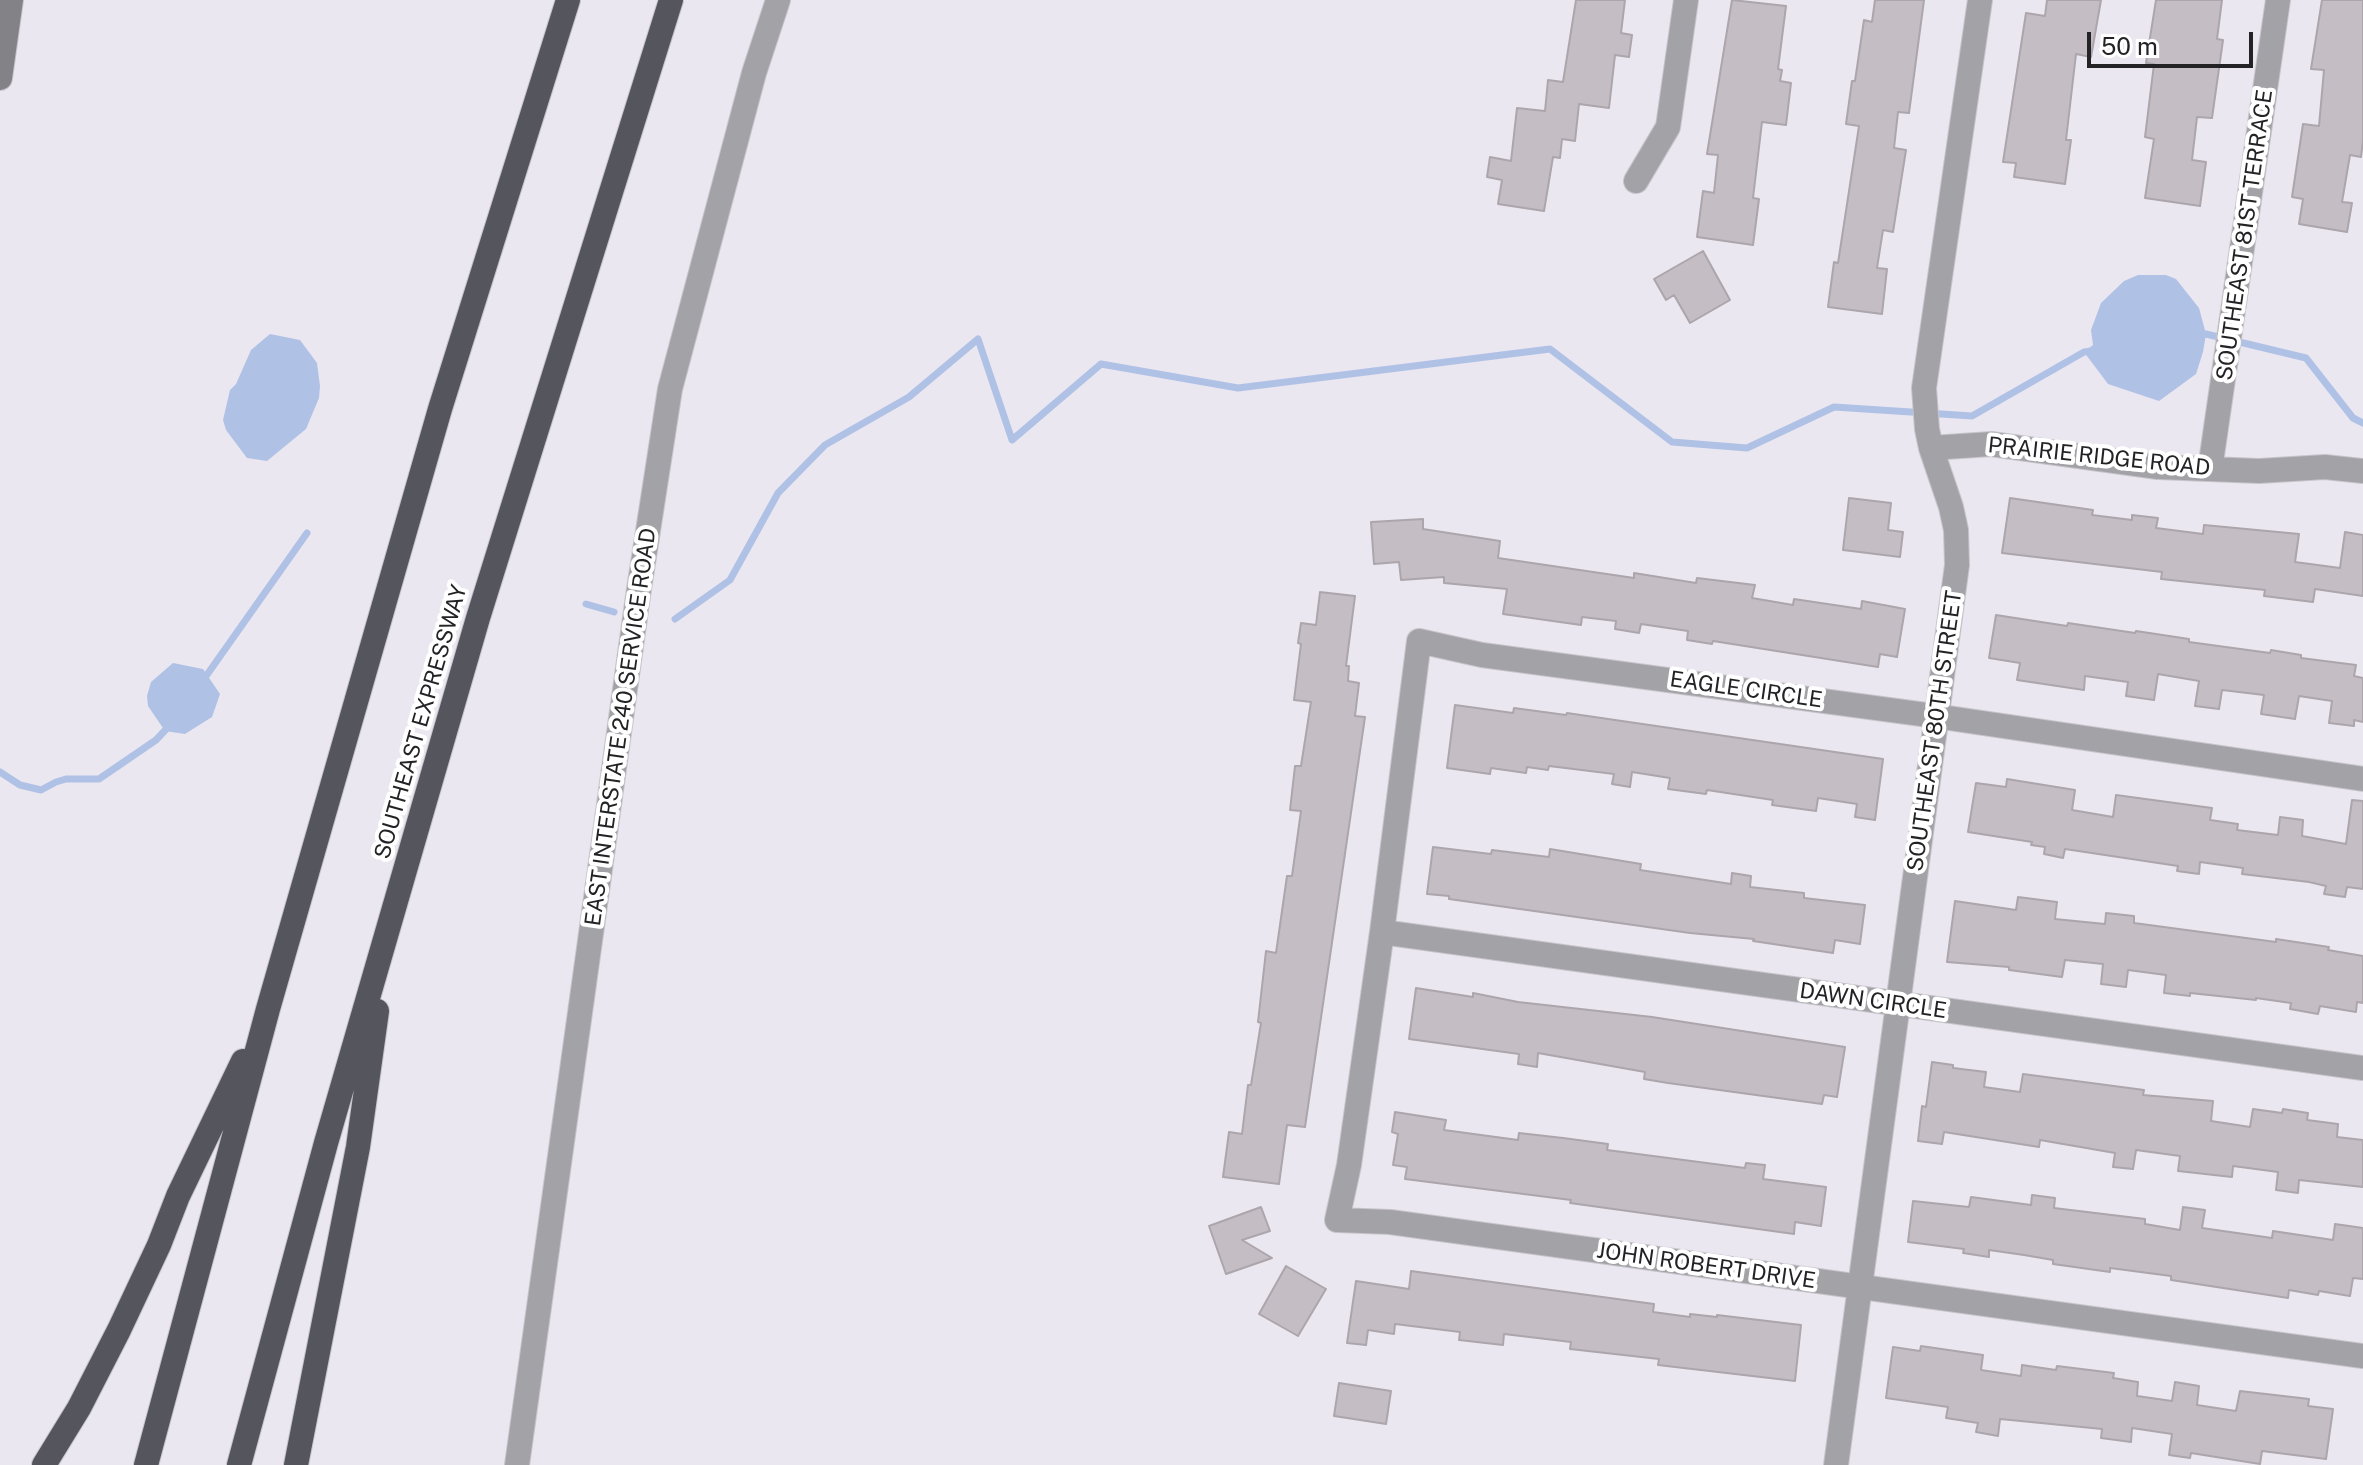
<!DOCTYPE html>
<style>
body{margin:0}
#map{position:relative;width:2363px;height:1465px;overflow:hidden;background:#ebe7f0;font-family:"Public Sans",sans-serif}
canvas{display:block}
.scale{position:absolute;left:2087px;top:32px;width:166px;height:36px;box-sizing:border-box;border:4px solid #232225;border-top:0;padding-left:10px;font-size:24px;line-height:28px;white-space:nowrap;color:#232225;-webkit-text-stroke:6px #fff;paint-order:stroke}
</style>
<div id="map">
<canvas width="2363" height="1465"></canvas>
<div class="scale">50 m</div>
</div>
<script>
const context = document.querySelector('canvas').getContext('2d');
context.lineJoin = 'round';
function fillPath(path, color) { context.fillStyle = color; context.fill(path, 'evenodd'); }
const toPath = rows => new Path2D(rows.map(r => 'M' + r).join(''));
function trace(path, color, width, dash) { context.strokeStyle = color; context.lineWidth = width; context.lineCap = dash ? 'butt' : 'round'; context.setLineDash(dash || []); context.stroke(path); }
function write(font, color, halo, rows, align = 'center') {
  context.font = font + ' "Public Sans",sans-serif'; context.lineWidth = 8; context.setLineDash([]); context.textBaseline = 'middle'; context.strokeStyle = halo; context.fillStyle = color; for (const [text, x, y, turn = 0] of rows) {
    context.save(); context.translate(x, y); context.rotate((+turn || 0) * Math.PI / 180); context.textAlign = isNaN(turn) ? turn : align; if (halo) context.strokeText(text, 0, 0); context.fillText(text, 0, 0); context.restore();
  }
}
const water = toPath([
 [2138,275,2166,275,2176,279,2199,308,2206,334,2203,352,2196,374,2159,401,2108,384,2084,352,2093,345,2091,330,2101,303,2124,281],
 [270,334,300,340,317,363,320,386,319,398,306,429,267,461,247,458,226,430,223,420,230,390,236,384,251,350],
 [173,663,203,669,220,694,212,717,185,734,165,731,148,706,147,696,151,682]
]);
const stream = toPath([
 [2198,335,2206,334,2306,358,2353,418,2363,423],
 [586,604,614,612],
 [675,619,730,580,778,493,825,445,909,397,978,339,1012,440,1101,364,1238,388,1550,349,1672,442,1747,448,1834,407,1972,416,2084,352,2091,351],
 [204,679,307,533],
 [0,772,20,785,41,790,56,782,66,779,99,779,156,740,171,724]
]);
const building = toPath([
 [1576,0,1625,0,1621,33,1632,35,1629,57,1615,55,1609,108,1579,104,1575,141,1562,139,1560,158,1553,157,1544,211,1498,204,1502,180,1487,177,1490,157,1511,161,1517,108,1545,111,1548,80,1563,82,1576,0],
 [1732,0,1786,6,1778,69,1782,70,1780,81,1791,83,1786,125,1762,122,1753,198,1759,199,1753,245,1697,237,1703,191,1714,193,1718,155,1707,154,1732,0],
 [1875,0,1924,0,1909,113,1898,112,1894,148,1906,150,1893,232,1883,230,1877,268,1887,269,1882,314,1828,307,1834,262,1838,263,1859,126,1846,124,1852,81,1855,81,1864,20,1872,22,1875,0],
 [2047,0,2101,0,2091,57,2076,54,2066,140,2071,140,2065,184,2014,177,2016,163,2003,162,2026,13,2045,16,2047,0],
 [2156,0,2222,0,2217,39,2223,40,2212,118,2197,117,2192,160,2206,162,2200,206,2145,198,2154,139,2145,137,2154,64,2146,63,2156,0],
 [2322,0,2363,0,2363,141,2361,157,2350,155,2342,202,2352,203,2347,232,2299,224,2303,199,2292,197,2303,124,2319,126,2324,70,2311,69,2322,0],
 [1703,251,1730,300,1690,323,1674,295,1666,300,1654,279,1703,251],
 [1849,498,1891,503,1888,530,1903,532,1900,557,1843,550,1849,498],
 [2010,498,2093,510,2092,515,2132,520,2132,515,2158,518,2156,528,2203,534,2204,525,2299,534,2295,562,2340,568,2345,532,2363,535,2363,596,2315,589,2313,602,2264,596,2265,590,2161,579,2162,572,2002,553,2010,498],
 [1423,519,1423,529,1500,541,1498,558,1634,578,1634,573,1696,583,1697,578,1755,585,1752,598,1793,605,1794,599,1861,609,1862,601,1905,609,1897,657,1880,654,1878,667,1713,641,1712,644,1687,640,1688,631,1641,624,1639,633,1615,629,1616,621,1582,617,1581,625,1503,614,1507,589,1444,583,1444,577,1401,580,1399,562,1374,564,1371,522,1423,519],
 [1320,592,1355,596,1346,666,1349,666,1348,681,1359,683,1355,716,1365,717,1305,1127,1287,1125,1279,1184,1223,1177,1229,1132,1242,1134,1248,1085,1251,1085,1261,1023,1258,1022,1266,951,1276,953,1287,876,1292,876,1301,811,1290,810,1295,766,1301,766,1311,702,1294,700,1301,644,1298,643,1301,623,1316,625,1320,592],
 [1996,615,2067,626,2068,623,2135,633,2136,631,2189,639,2189,642,2270,653,2271,650,2301,655,2301,658,2356,665,2354,676,2363,678,2363,722,2354,720,2354,726,2329,723,2332,701,2299,696,2295,719,2261,714,2264,695,2222,690,2219,709,2195,706,2199,681,2158,674,2154,700,2126,696,2128,682,2085,676,2084,690,2017,680,2020,663,1989,658,1996,615],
 [1455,705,1513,713,1514,708,1566,715,1567,713,1883,759,1875,820,1855,817,1857,804,1818,798,1816,811,1772,805,1773,800,1707,790,1706,794,1668,789,1670,778,1632,772,1630,787,1612,784,1614,774,1549,766,1548,770,1527,767,1526,773,1491,768,1490,774,1447,768,1455,705],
 [2007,779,2075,790,2072,810,2113,817,2116,795,2212,808,2210,820,2238,824,2237,830,2278,835,2280,817,2303,820,2302,836,2346,844,2352,800,2363,801,2363,889,2347,887,2345,897,2324,894,2326,886,2309,882,2242,874,2243,868,2200,862,2199,874,2177,871,2178,866,2065,849,2063,858,2044,854,2045,847,2031,845,2032,842,1968,832,1976,783,2006,787,2007,779],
 [1433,847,1491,854,1492,850,1549,857,1550,849,1641,864,1640,870,1731,884,1732,873,1751,876,1750,887,1804,893,1804,898,1865,905,1860,944,1835,940,1833,953,1753,941,1754,939,1690,933,1449,899,1449,896,1427,894,1433,847],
 [2018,897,2057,902,2055,919,2105,924,2106,913,2134,916,2134,923,2276,942,2276,939,2329,947,2328,950,2363,956,2363,1003,2357,1002,2356,1012,2320,1006,2318,1014,2290,1009,2291,1003,2256,998,2256,1000,2190,993,2190,996,2164,993,2166,975,2128,970,2126,987,2101,984,2103,964,2065,960,2062,977,2009,970,2009,967,1947,962,1955,901,2016,910,2018,897],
 [1416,988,1473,997,1473,993,1518,1002,1652,1017,1845,1047,1837,1097,1824,1095,1822,1104,1668,1083,1644,1079,1645,1072,1538,1053,1537,1067,1518,1064,1519,1054,1409,1039,1416,988],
 [1932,1062,1953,1065,1953,1068,1986,1072,1984,1087,2020,1092,2023,1074,2144,1090,2143,1095,2213,1101,2211,1121,2250,1127,2253,1109,2282,1113,2283,1109,2308,1113,2307,1120,2338,1124,2337,1137,2363,1140,2363,1187,2299,1180,2298,1193,2276,1190,2278,1172,2233,1166,2232,1177,2178,1171,2180,1156,2136,1150,2133,1169,2113,1167,2115,1153,2040,1140,2039,1147,1944,1132,1942,1144,1918,1141,1922,1106,1926,1107,1932,1062],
 [1395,1112,1446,1120,1444,1130,1518,1140,1519,1133,1563,1138,1608,1144,1607,1150,1745,1168,1746,1163,1765,1165,1763,1179,1826,1187,1821,1226,1795,1222,1794,1234,1570,1203,1571,1200,1405,1179,1407,1167,1393,1165,1398,1134,1392,1132,1395,1112],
 [2032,1195,2055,1198,2054,1208,2145,1219,2145,1224,2180,1230,2183,1207,2205,1210,2202,1228,2272,1238,2273,1231,2333,1240,2335,1224,2363,1228,2363,1279,2353,1278,2350,1296,2319,1291,2318,1295,2289,1290,2288,1298,2171,1280,2171,1276,2110,1268,2110,1272,2053,1264,2053,1260,2024,1255,1989,1250,1989,1257,1963,1253,1964,1249,1908,1242,1913,1201,1969,1207,1971,1197,2031,1205,2032,1195],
 [1261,1207,1270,1231,1242,1240,1272,1258,1226,1274,1209,1226,1261,1207],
 [1286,1266,1326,1289,1298,1336,1259,1314,1286,1266],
 [1411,1271,1654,1304,1653,1312,1690,1317,1690,1314,1717,1317,1717,1315,1801,1325,1795,1381,1658,1365,1659,1359,1570,1349,1571,1342,1504,1334,1503,1345,1459,1340,1460,1332,1395,1324,1394,1334,1368,1330,1366,1345,1347,1343,1356,1281,1409,1289,1411,1271],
 [1921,1346,1983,1355,1981,1370,2021,1376,2022,1365,2056,1370,2057,1366,2114,1373,2113,1378,2138,1382,2137,1396,2172,1401,2175,1382,2199,1386,2197,1405,2236,1411,2240,1391,2309,1399,2308,1406,2333,1409,2326,1459,2262,1451,2260,1464,2191,1453,2190,1458,2169,1455,2172,1434,2132,1428,2131,1442,2101,1438,2102,1429,2000,1419,1998,1436,1976,1432,1978,1423,1946,1418,1948,1407,1886,1398,1893,1347,1920,1351,1921,1346],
 [1339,1383,1391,1391,1386,1424,1334,1416,1339,1383]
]);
const minor = toPath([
 [1636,181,1668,127,1686,0],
 [1931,448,1991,444,2158,467,2259,471,2325,467,2363,471],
 [2210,469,2278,0],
 [2363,779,1935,716,1482,655,1419,641,1382,932,1349,1165,1337,1220,1390,1222,2363,1356],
 [1382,932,2363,1068],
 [1836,1465,1957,565,1956,530,1951,507,1931,448,1927,429,1924,388,1980,0]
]);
const tertiary = toPath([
 [517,1465,639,589,670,389,754,73,778,0]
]);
const secondary = toPath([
 [0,78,11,0]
]);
const motorway = toPath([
 [44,1465,79,1408,119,1330,159,1245,178,1196,243,1061],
 [146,1465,268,1009,440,409,568,0],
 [239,1465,326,1143,478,618,671,0],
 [296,1465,358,1147,377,1011]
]);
const streetNames = [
 ["SOUTHEAST 81ST TERRACE",2245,235,-82],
 ["PRAIRIE RIDGE ROAD",2099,457,6],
 ["EAGLE CIRCLE",1746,690,8],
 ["SOUTHEAST EXPRESSWAY",421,722,-74],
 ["EAST INTERSTATE 240 SERVICE ROAD",621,727,-82],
 ["SOUTHEAST 80TH STREET",1935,731,-82],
 ["DAWN CIRCLE",1873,1001,8],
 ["JOHN ROBERT DRIVE",1706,1266,8]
];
fillPath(water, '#b0c1e6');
trace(stream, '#b0c1e6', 7);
fillPath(building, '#c5bdc4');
trace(building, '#aca5ac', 2);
trace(minor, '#c7c4cb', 26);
trace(tertiary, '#c7c4cb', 26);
trace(secondary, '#c7c4cb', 26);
trace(motorway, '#c7c4cb', 26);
trace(minor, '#a3a3a7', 24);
trace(tertiary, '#a3a3a7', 24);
trace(secondary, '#828287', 24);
trace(motorway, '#55555d', 24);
write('22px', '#232225', '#fff', streetNames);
</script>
